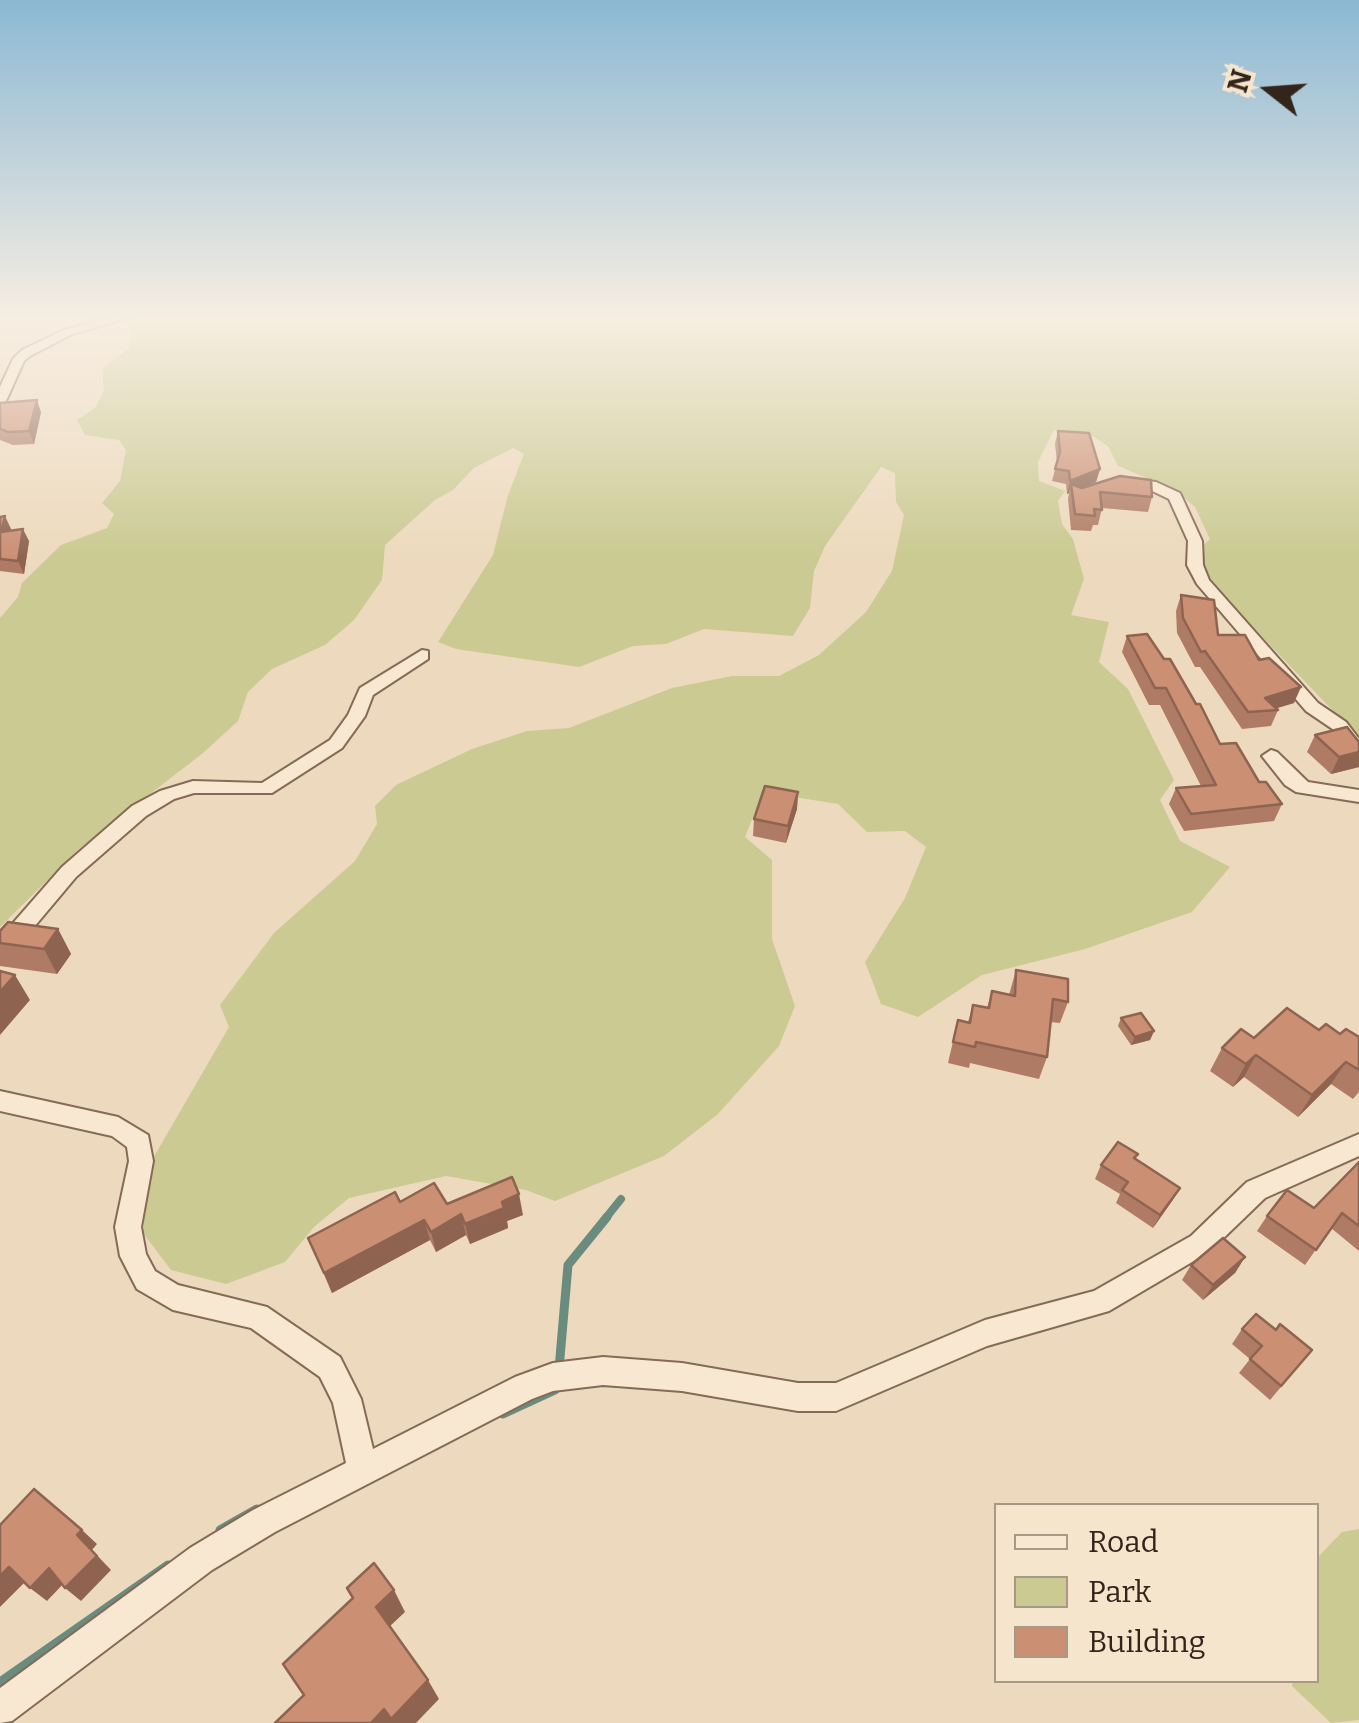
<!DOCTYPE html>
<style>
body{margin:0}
#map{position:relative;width:1359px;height:1723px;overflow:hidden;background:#eddabe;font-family:Bitter,serif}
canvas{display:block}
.legend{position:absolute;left:994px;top:1503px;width:325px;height:180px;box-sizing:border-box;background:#f5e5cd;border:2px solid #a89886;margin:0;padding:12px 18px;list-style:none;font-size:30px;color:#34251c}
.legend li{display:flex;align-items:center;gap:20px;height:50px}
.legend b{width:50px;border:2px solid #a89886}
.north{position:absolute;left:1219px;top:40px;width:100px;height:100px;-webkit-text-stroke:8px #f5e5cd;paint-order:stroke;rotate:287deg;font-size:28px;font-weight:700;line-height:40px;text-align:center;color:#34251c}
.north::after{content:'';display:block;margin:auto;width:35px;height:45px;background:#34251c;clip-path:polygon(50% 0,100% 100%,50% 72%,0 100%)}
</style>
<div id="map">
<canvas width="1359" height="1723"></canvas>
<ul class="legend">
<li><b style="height:12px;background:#f8e8d1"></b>Road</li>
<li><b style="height:28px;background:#caca92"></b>Park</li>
<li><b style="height:28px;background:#cb8f74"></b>Building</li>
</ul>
<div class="north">N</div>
</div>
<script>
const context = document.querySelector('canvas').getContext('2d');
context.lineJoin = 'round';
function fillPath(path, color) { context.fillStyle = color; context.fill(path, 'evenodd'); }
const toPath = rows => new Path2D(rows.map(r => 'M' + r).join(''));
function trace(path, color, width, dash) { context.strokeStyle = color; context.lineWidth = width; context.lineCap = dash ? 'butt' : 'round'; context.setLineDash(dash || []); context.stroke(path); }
const green = toPath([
 [135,317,1359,317,1359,738,1201,573,1194,555,1210,539,1195,507,1175,490,1118,466,1108,446,1094,437,1054,430,1038,462,1039,481,1065,491,1058,501,1062,524,1073,539,1084,579,1071,615,1109,622,1099,662,1128,689,1174,780,1160,800,1180,841,1230,867,1192,912,1085,949,982,975,918,1017,881,1004,865,962,905,898,926,847,905,831,867,832,838,804,763,792,745,837,772,860,772,939,795,1006,779,1046,718,1114,664,1156,555,1201,526,1190,446,1176,349,1198,314,1227,285,1262,226,1284,171,1270,143,1233,148,1167,229,1027,220,1005,274,933,355,861,377,824,375,806,396,785,472,749,527,731,569,728,672,688,732,676,779,676,819,655,866,612,892,571,904,515,896,502,895,473,881,467,825,546,814,571,810,608,793,636,704,629,666,644,633,646,579,667,456,649,438,642,493,555,508,495,524,454,513,448,474,468,453,490,435,500,385,545,382,580,354,620,325,645,272,669,248,692,238,721,203,753,79,849,0,927,0,618,18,597,22,583,61,545,107,528,114,514,102,503,120,481,126,450,119,440,85,435,77,420,96,407,104,390,102,369,128,349,131,341,127,321],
 [1359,1529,1359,1720,1331,1723,1292,1686,1293,1681,1316,1680,1317,1558,1342,1532]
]);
const streamFar1 = toPath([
 [605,1219,621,1199]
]);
const stream = toPath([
 [559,1369,568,1265,607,1217],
 [503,1414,555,1390],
 [220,1530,257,1509],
 [0,1682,168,1565]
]);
const street = toPath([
 [112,317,131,317,72,334,30,356,24,361,6,401,0,405,0,387,13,359,22,350,64,330,112,317],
 [1128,479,1156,482,1180,493,1202,541,1203,565,1209,580,1318,703,1346,722,1359,739,1359,758,1353,756,1334,730,1306,711,1197,584,1187,565,1188,541,1169,499,1148,489,1123,486,1121,483,1128,479],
 [422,650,428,651,428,659,373,695,365,716,342,748,272,793,194,793,174,799,146,816,76,877,8,958,0,960,0,938,62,867,132,806,160,791,193,781,262,783,330,740,348,715,360,688,422,650],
 [1271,750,1277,752,1308,782,1359,790,1359,802,1296,792,1285,785,1262,756,1271,750],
 [0,1091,118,1117,148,1135,153,1161,141,1227,146,1254,155,1271,178,1285,267,1307,340,1357,361,1399,373,1449,515,1377,553,1363,603,1357,682,1363,798,1383,836,1383,985,1320,1094,1291,1191,1236,1247,1182,1359,1134,1359,1156,1265,1198,1209,1252,1109,1311,987,1346,836,1411,798,1411,682,1391,603,1385,553,1391,532,1399,275,1532,212,1570,12,1721,0,1723,0,1688,190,1548,253,1510,346,1463,333,1403,320,1377,251,1328,173,1310,137,1289,120,1256,115,1227,129,1161,127,1147,112,1136,0,1111,0,1091]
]);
const wall = toPath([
 [0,403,41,412,34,444,13,445,0,440],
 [1058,431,1100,469,1096,482,1081,488,1152,497,1148,512,1102,508,1098,525,1093,525,1091,531,1071,530,1068,499,1069,493,1067,494,1066,484,1052,481,1057,462,1055,444],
 [0,517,11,529,10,530,29,541,24,574,0,571],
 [1181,595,1218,635,1259,660,1294,703,1276,708,1278,710,1271,726,1242,729,1200,667,1195,667,1177,633,1176,611],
 [1127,636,1220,744,1282,804,1274,821,1184,831,1169,804,1176,788,1201,786,1160,705,1149,705,1122,652],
 [1315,735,1359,767,1331,774,1307,752],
 [798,792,797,809,786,843,753,836,754,819],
 [58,929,71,954,57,974,0,966,0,931],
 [1016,970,1068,1002,1060,1023,1050,1022,1047,1057,1039,1079,970,1063,969,1068,948,1063,958,1020,968,1022,973,1005,987,1008,992,991,1009,995],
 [1121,1018,1154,1031,1150,1040,1131,1045,1118,1026],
 [1319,1030,1359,1037,1359,1092,1353,1099,1331,1084,1298,1117,1244,1077,1233,1087,1210,1071,1222,1048,1254,1038],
 [1135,1159,1180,1188,1172,1201,1153,1228,1116,1203,1120,1194,1095,1179,1101,1165],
 [1359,1162,1359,1251,1331,1228,1305,1265,1257,1231,1267,1216,1314,1208],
 [400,1202,447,1204,523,1215,507,1221,508,1228,470,1244,466,1235,436,1252,430,1240,332,1293,308,1238],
 [1245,1257,1235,1273,1203,1300,1182,1280,1191,1265],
 [1242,1329,1276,1330,1312,1350,1270,1400,1239,1373,1250,1359,1232,1344]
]);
const shadedWall = toPath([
 [37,400,41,412,34,444,29,431],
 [1100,469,1096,482,1072,492,1071,484,1069,493,1067,494,1070,481],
 [5,516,11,529,6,544,1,532],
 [23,529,29,541,24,574,18,561],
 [1301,687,1294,703,1268,711,1265,698],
 [1359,752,1359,767,1331,774,1339,757],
 [798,792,797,809,786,843,788,826],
 [58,929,71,954,57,974,44,949],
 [15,975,30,1000,0,1035,0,992],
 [1154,1031,1150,1040,1131,1045,1135,1037],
 [1256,1055,1244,1077,1233,1087,1246,1064],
 [1346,1062,1331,1084,1298,1117,1312,1095],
 [1180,1188,1172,1201,1153,1228,1160,1215],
 [519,1194,523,1215,507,1221,508,1228,470,1244,465,1224,502,1202],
 [461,1214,466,1235,436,1252,431,1232],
 [424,1220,430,1240,332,1293,324,1273],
 [1245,1257,1235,1273,1203,1300,1213,1285],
 [82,1530,97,1544,92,1550,111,1570,81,1601,65,1588,77,1535],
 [9,1567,26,1581,0,1607,0,1576],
 [49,1568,65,1582,47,1601,30,1588],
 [394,1590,405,1612,388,1628,376,1607],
 [428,1680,439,1699,416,1723,371,1723,384,1709]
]);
const building = toPath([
 [37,400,29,431,8,432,0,429,0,403,37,400],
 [1058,431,1089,433,1100,469,1070,481,1069,471,1055,469,1060,452,1058,431],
 [1120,476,1151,480,1152,497,1100,492,1102,510,1094,509,1095,516,1075,514,1071,484,1082,488,1120,476],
 [5,516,1,532,23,529,18,561,0,559,0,517,5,516],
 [1181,595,1214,600,1218,635,1245,635,1259,660,1269,658,1301,687,1265,698,1278,710,1248,712,1205,651,1201,652,1183,618,1181,595],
 [1147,634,1164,659,1170,659,1196,704,1200,704,1220,744,1236,743,1259,782,1266,782,1282,804,1191,814,1176,788,1216,785,1166,688,1155,688,1127,636,1147,634],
 [1347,727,1359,742,1359,752,1339,757,1315,735,1347,727],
 [765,786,798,792,788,826,754,819,765,786],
 [8,922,58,929,44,949,0,943,0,931,8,922],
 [1016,970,1068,979,1068,1002,1053,999,1047,1057,976,1042,975,1047,953,1042,958,1020,970,1023,973,1005,989,1008,992,991,1015,996,1016,970],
 [0,971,15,975,0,992,0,971],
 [1287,1008,1319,1030,1326,1024,1340,1034,1346,1029,1359,1037,1359,1070,1346,1062,1312,1095,1256,1055,1246,1064,1222,1048,1241,1029,1254,1038,1287,1008],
 [1141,1013,1154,1031,1135,1037,1121,1018,1141,1013],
 [1118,1142,1138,1154,1134,1158,1180,1188,1160,1215,1122,1190,1128,1182,1101,1165,1118,1142],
 [1359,1162,1359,1226,1342,1213,1316,1250,1267,1216,1287,1190,1314,1208,1359,1162],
 [512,1177,519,1194,502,1202,504,1208,465,1224,461,1214,431,1232,424,1220,324,1273,308,1238,395,1192,400,1202,434,1183,447,1204,512,1177],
 [1223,1238,1245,1257,1213,1285,1191,1265,1223,1238],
 [1256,1314,1276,1330,1280,1324,1312,1350,1281,1386,1250,1359,1262,1346,1242,1329,1256,1314],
 [34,1489,82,1530,77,1535,97,1556,65,1588,49,1568,30,1588,9,1567,0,1576,0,1525,34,1489],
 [374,1563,394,1590,376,1607,428,1680,391,1719,384,1709,371,1723,275,1723,304,1695,283,1664,353,1598,347,1588,374,1563]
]);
fillPath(green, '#caca92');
trace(streamFar1, '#698c7f', 8);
trace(stream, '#698c7f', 9);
trace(street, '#856a57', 4);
fillPath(street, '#f8e8d1');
fillPath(wall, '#af7b64');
fillPath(shadedWall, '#8e6451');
fillPath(building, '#cb8f74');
trace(building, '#8e6451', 2.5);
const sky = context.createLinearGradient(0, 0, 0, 558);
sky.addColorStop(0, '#8bb8d3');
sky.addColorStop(0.57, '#f7eee2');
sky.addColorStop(1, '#f7eee200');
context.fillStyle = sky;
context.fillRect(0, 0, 1359, 558);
</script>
